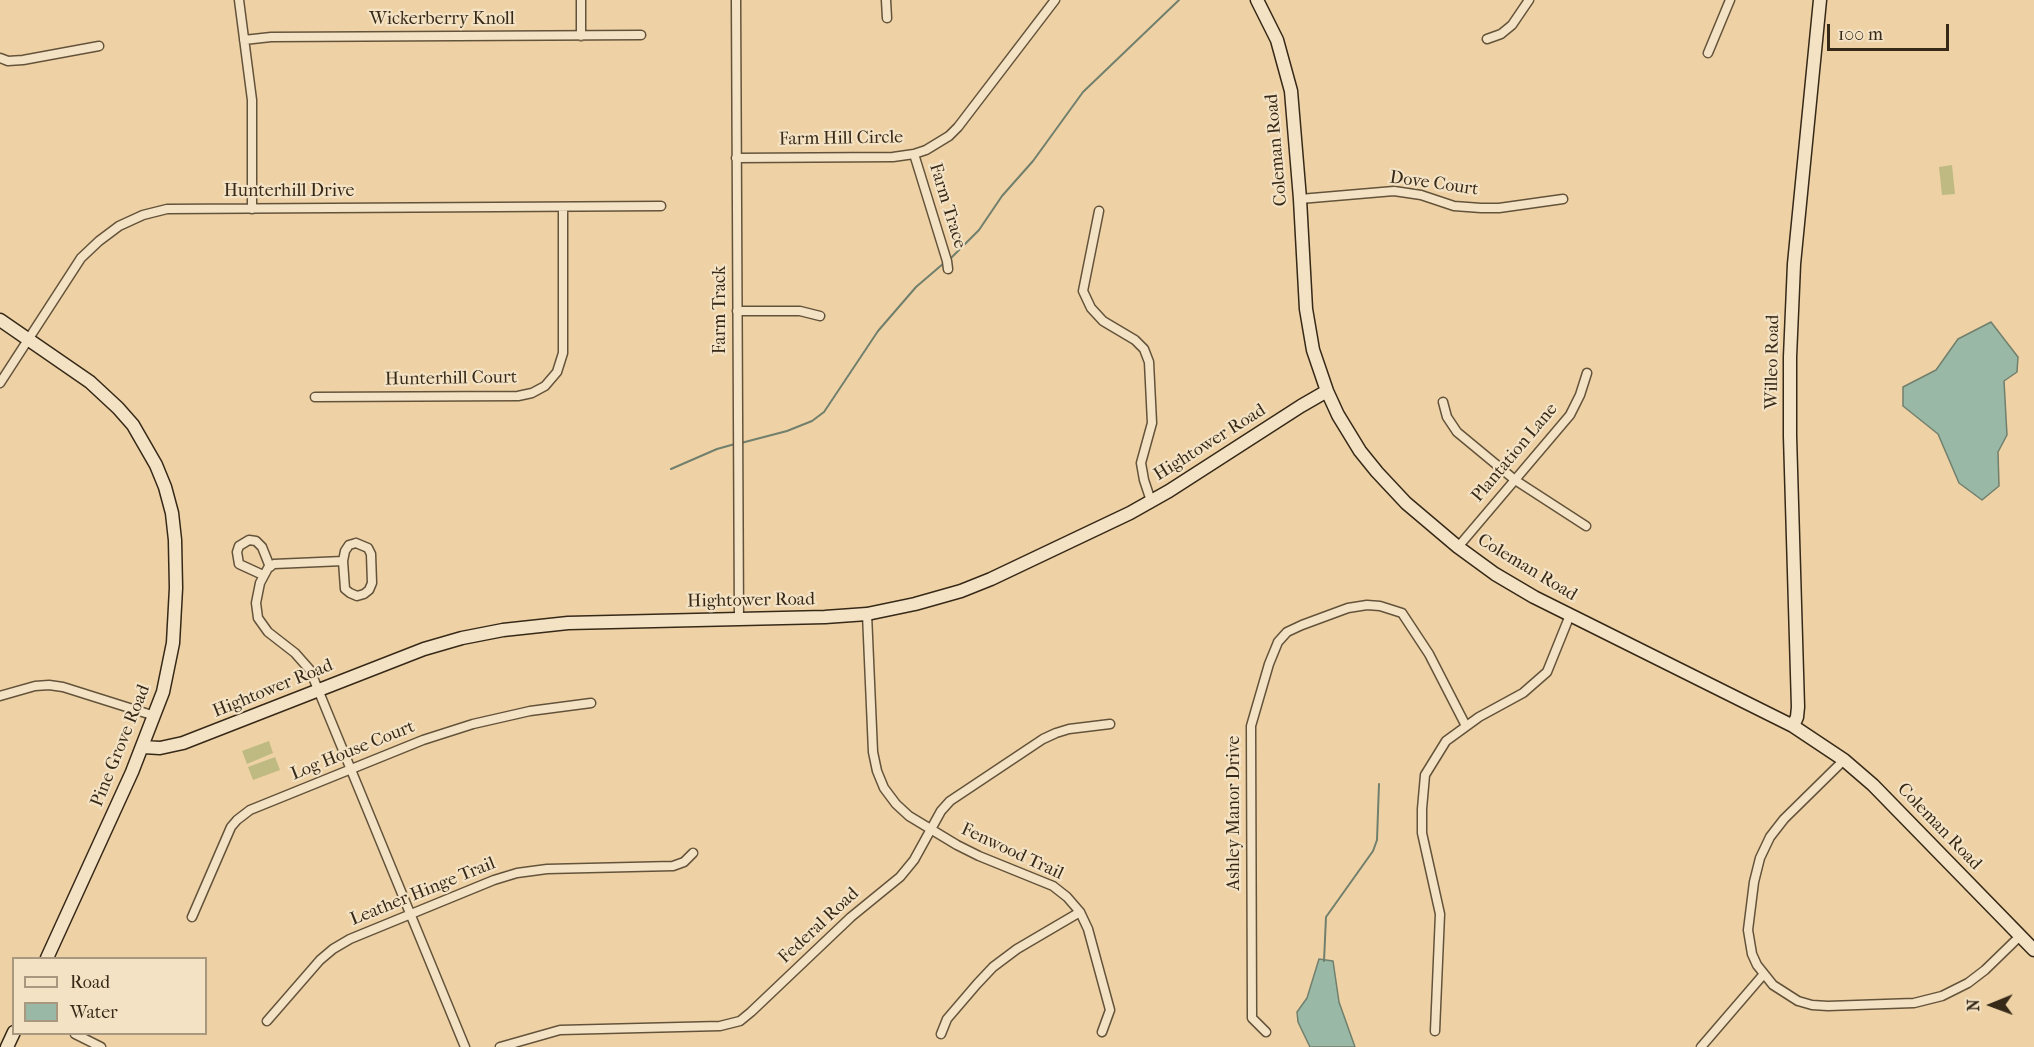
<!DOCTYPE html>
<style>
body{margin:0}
#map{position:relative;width:2034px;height:1047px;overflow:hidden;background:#eed2a5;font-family:"IM FELL French Canon",serif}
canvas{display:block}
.legend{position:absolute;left:12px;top:957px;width:195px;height:78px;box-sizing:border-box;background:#f4e2c4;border:2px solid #a8987f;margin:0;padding:8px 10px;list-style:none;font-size:18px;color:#362918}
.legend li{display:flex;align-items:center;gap:12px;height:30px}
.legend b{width:30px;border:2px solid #a8987f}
.north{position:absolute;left:1962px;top:975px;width:60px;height:60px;-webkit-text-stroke:4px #f4e2c4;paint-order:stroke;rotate:269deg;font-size:16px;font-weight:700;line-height:24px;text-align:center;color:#362918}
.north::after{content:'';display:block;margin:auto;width:21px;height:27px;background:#362918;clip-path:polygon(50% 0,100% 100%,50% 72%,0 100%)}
.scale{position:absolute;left:1827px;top:24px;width:122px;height:27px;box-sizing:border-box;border:3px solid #362918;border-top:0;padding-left:8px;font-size:18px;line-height:21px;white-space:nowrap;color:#362918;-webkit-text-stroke:4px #f4e2c4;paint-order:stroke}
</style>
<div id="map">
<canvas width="2034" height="1047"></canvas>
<ul class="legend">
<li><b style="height:8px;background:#f4e2c4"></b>Road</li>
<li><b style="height:16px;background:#99b8a6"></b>Water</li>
</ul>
<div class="north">N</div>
<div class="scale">100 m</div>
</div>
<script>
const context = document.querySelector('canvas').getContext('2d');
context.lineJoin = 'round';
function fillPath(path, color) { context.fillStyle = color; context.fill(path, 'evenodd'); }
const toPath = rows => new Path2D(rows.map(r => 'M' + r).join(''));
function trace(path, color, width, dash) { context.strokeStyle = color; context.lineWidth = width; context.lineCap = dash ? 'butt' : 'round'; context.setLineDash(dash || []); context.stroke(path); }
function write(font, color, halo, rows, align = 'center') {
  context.font = font + ' "IM FELL French Canon",serif'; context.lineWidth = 4.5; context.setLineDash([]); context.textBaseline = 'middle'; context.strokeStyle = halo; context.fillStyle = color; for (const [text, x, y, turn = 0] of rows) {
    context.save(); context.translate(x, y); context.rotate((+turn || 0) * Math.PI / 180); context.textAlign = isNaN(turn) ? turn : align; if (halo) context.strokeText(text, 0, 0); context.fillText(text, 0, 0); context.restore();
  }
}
const green = toPath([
 [1952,165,1955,194,1942,195,1939,167],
 [269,741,273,753,247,764,242,751],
 [275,757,280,770,253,780,248,767]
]);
const water = toPath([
 [1991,322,2018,357,2017,372,2004,381,2007,435,1998,452,1999,486,1982,500,1959,483,1938,434,1903,406,1903,387,1936,370,1958,339,1991,322],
 [1319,959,1333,961,1339,1002,1355,1047,1310,1047,1298,1022,1297,1012,1307,998,1319,959]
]);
const stream = toPath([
 [949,260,979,230,1002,196,1033,161,1083,92,1179,0],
 [741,443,787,431,812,421,824,412,878,331,916,287,944,263],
 [671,469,717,449,735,444],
 [1324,961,1326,917,1373,851,1377,840,1379,784]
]);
const street = toPath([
 [239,0,252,100,252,209],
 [581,0,581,36],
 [736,0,739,619],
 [886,0,887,18],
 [1487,39,1501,34,1512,25,1529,0],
 [244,40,271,37,641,35],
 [1708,53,1730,0],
 [0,58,8,61,23,60,99,46],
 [914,154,947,261,948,269],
 [736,158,893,157,914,154,926,150,949,136,958,127,1055,0],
 [1300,199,1394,191,1421,195,1454,206,1481,208,1499,208,1563,199],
 [1099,211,1083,291,1091,308,1103,321,1135,340,1144,349,1149,362,1152,423,1141,463,1144,480,1151,501],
 [737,311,800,311,820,316],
 [0,383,81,258,99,241,119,226,143,215,167,209,661,206],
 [315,397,518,396,532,393,545,386,557,372,563,353,563,207],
 [1443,402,1447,417,1457,432,1515,480,1586,526],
 [356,543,368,548,371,554,372,583,369,590,364,594,357,596,350,593,345,589,343,561,345,551,349,545,356,543],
 [1458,547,1570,415,1580,395,1587,373],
 [343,561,274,564,268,568,260,583,256,603,258,618,268,632,295,653,310,670,465,1047],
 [263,575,239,564,237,552,239,546,249,540,256,541,262,547,270,567],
 [867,614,873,752,877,771,884,788,896,804,909,816,957,845,979,856,1053,886,1067,897,1080,912,1088,929,1110,1010,1102,1032],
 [0,696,35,686,49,685,63,687,155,716],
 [1844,760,1784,819,1770,837,1760,858,1754,882,1748,930,1752,954,1757,965,1773,985,1798,1001,1812,1005,1828,1006,1914,1003,1942,996,1968,983,1985,970,2020,936],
 [192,917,231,827,237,820,250,810,423,740,473,724,530,711,591,703],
 [267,1021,320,960,333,949,350,939,494,880,517,873,547,869,673,866,684,862,693,853],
 [1435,1031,1440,914,1422,833,1422,809,1425,775,1446,741,1479,717,1523,693,1547,672,1570,615],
 [1266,1032,1252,1018,1251,726,1269,664,1278,642,1287,632,1302,625,1348,608,1367,605,1380,606,1402,613,1429,654,1466,726],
 [75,1034,101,1047],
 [941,1034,947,1019,977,984,993,967,1017,949,1080,912],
 [500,1047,560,1030,720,1026,740,1021,751,1012,851,917,900,877,914,860,941,811,950,801,1043,739,1056,733,1069,729,1110,724],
 [1701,1047,1763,975]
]);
const secondary = toPath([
 [1257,0,1277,40,1291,91,1300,199,1306,309,1313,350,1327,391,1338,415,1360,451,1377,472,1406,503,1458,547,1495,574,1534,597,1793,726,1844,760,1873,785,2034,950],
 [0,320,90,382,118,408,133,425,156,465,165,487,172,513,175,540,176,588,173,643,163,692,132,772,47,958],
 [1793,726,1797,717,1798,707,1790,436,1790,357,1794,264,1820,0],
 [143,747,160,748,183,743,424,649,462,638,503,630,568,623,825,617,867,614,915,604,961,591,991,579,1130,513,1169,491,1301,406,1327,391],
 [7,1047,14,1032]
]);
const streetNames = [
 ["Wickerberry Knoll",442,20],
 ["Farm Hill Circle",841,139,-1],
 ["Coleman Road",1277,150,-95],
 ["Dove Court",1434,184,8],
 ["Hunterhill Drive",289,192],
 ["Farm Trace",947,206,73],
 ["Farm Track",721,310,-90],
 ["Willeo Road",1773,362,-89],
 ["Hunterhill Court",451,379,-1],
 ["Hightower Road",1210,443,-32],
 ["Plantation Lane",1515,453,-50],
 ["Coleman Road",1527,568,31],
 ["Hightower Road",751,601,-1],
 ["Hightower Road",273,689,-22],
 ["Pine Grove Road",121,746,-68],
 ["Log House Court",353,751,-22],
 ["Ashley Manor Drive",1235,813,-90],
 ["Coleman Road",1939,827,46],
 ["Fenwood Trail",1012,852,25],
 ["Leather Hinge Trail",423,892,-22],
 ["Federal Road",819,926,-43]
];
fillPath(green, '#beba82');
fillPath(water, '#99b8a6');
trace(water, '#717f6d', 1.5);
trace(stream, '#717f6d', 2);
trace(street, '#64533b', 11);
trace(secondary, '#362918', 15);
trace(street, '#f4e2c4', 8);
trace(secondary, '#f4e2c4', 12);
write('18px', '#362918', '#f4e2c4', streetNames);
</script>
